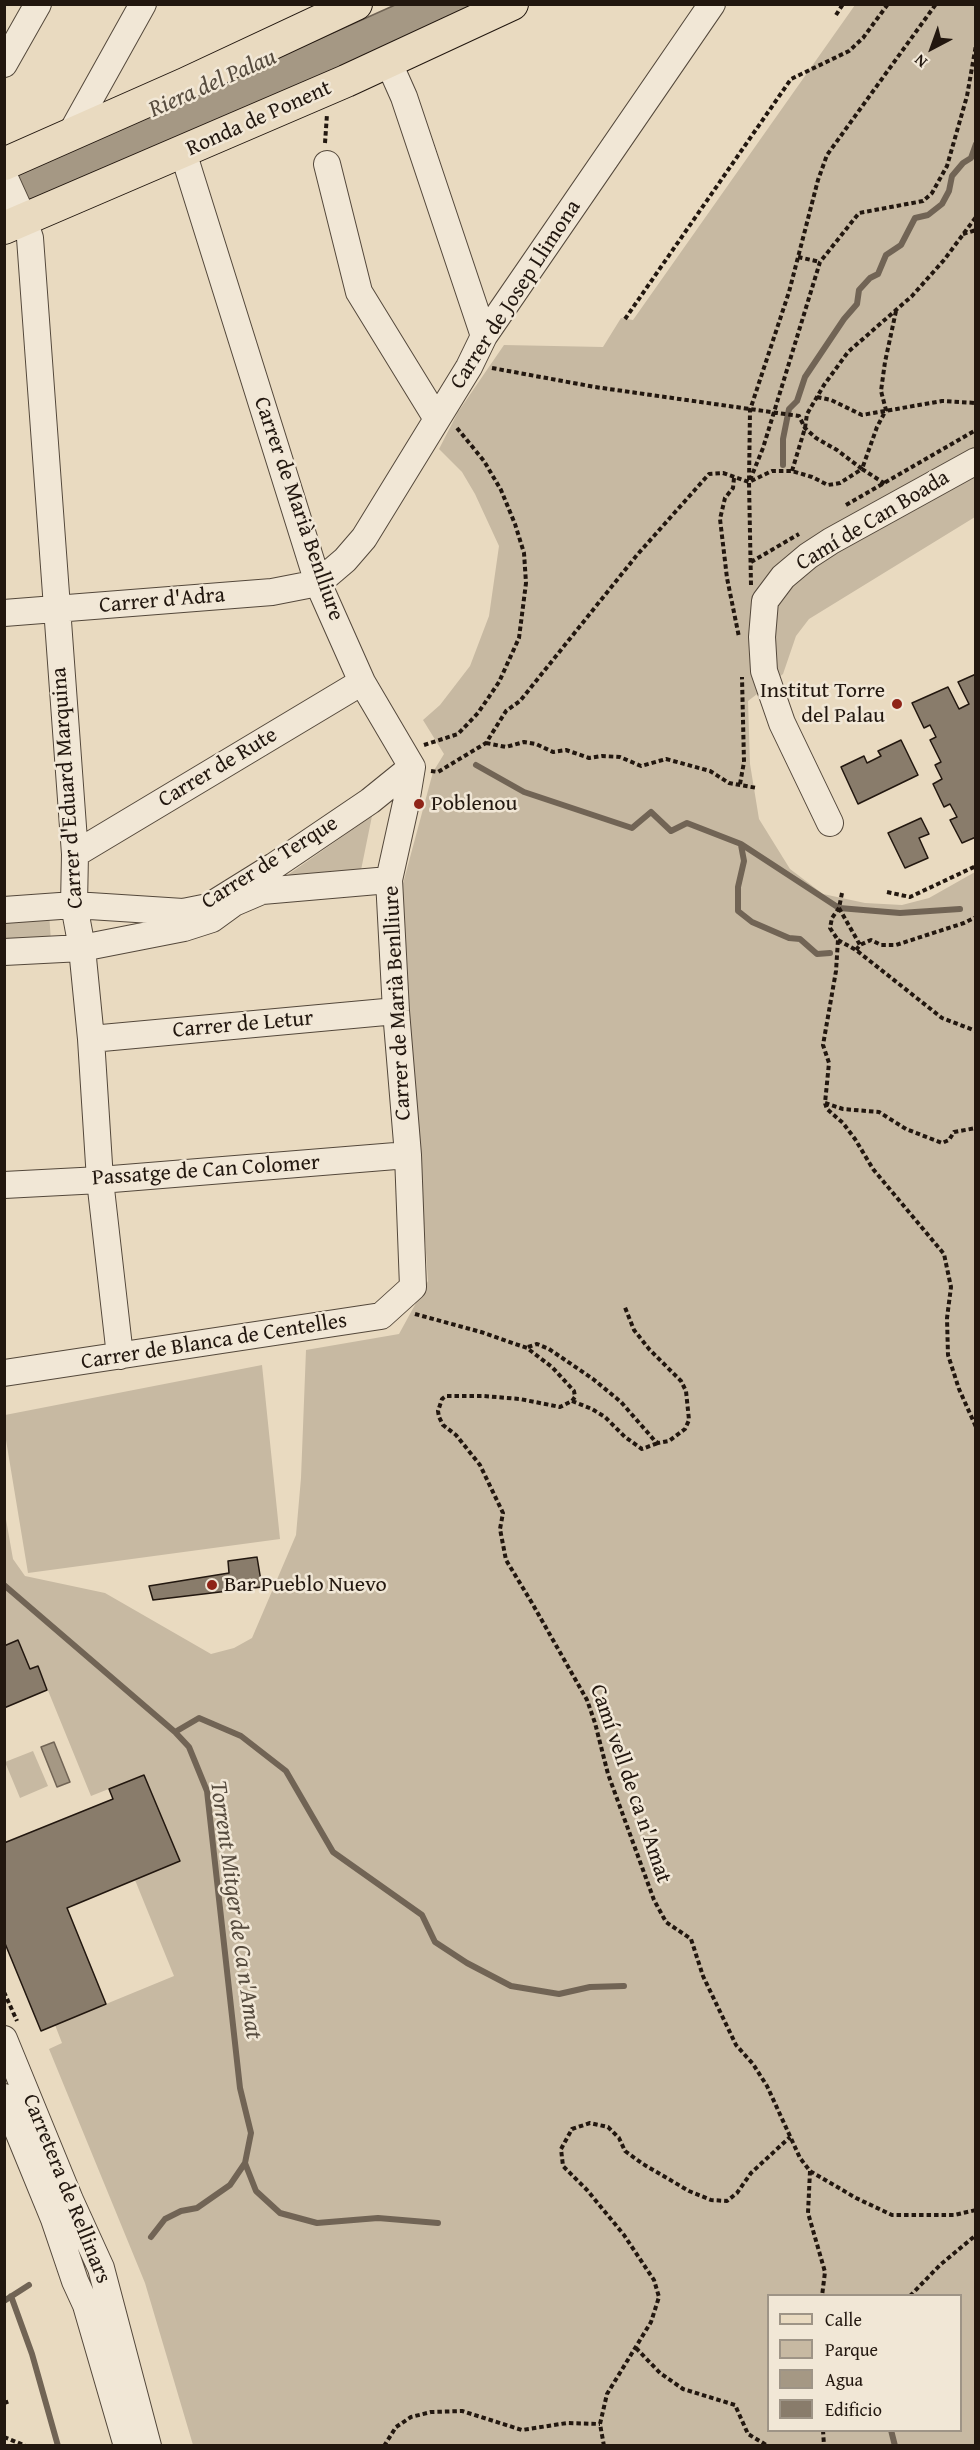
<!DOCTYPE html>
<meta charset="utf-8">
<style>
body{margin:0}
#map{position:relative;width:980px;height:2450px;overflow:hidden;background:#e9dac0;font-family:"Gentium Book Plus",serif}
canvas{display:block}
.frame{position:absolute;inset:0;border:6px solid #22170f;pointer-events:none}
.legend{position:absolute;left:767px;top:2294px;width:195px;height:138px;box-sizing:border-box;background:#f1e7d6;border:2px solid #9e9486;margin:0;padding:8px 10px;list-style:none;font-size:18px;color:#22170f}
.legend li{display:flex;align-items:center;gap:12px;height:30px}
.legend b{width:30px;border:2px solid #9e9486}
.north{position:absolute;left:902px;top:18px;width:60px;height:60px;-webkit-text-stroke:4px #f1e7d6;paint-order:stroke;rotate:221deg;font-size:16px;font-weight:700;line-height:24px;text-align:center;color:#22170f}
.north::after{content:'';display:block;margin:auto;width:21px;height:27px;background:#22170f;clip-path:polygon(50% 0,100% 100%,50% 72%,0 100%)}
</style>
<div id="map">
<canvas width="980" height="2450"></canvas>
<div class="frame"></div>
<ul class="legend">
<li><b style="height:8px;background:#e9dac0"></b>Calle</li>
<li><b style="height:16px;background:#c7b9a2"></b>Parque</li>
<li><b style="height:16px;background:#a59884"></b>Agua</li>
<li><b style="height:16px;background:#897c6b"></b>Edificio</li>
</ul>
<div class="north">N</div>
</div>
<script>
const context = document.querySelector('canvas').getContext('2d');
context.lineJoin = 'round';
function fillPath(path, color) { context.fillStyle = color; context.fill(path, 'evenodd'); }
const toPath = rows => new Path2D(rows.map(r => 'M' + r).join(''));
function trace(path, color, width, dash) { context.strokeStyle = color; context.lineWidth = width; context.lineCap = dash ? 'butt' : 'round'; context.setLineDash(dash || []); context.stroke(path); }
function write(font, color, halo, rows, align = 'center') {
  context.font = font + ' "Gentium Book Plus",serif'; context.lineWidth = 5; context.setLineDash([]); context.textBaseline = 'middle'; context.strokeStyle = halo; context.fillStyle = color; for (const [text, x, y, turn = 0] of rows) {
    context.save(); context.translate(x, y); context.rotate((+turn || 0) * Math.PI / 180); context.textAlign = isNaN(turn) ? turn : align; if (halo) context.strokeText(text, 0, 0); context.fillText(text, 0, 0); context.restore();
  }
}
const green = toPath([
 [855,5,975,5,975,517,809,619,796,636,783,674,748,701,750,764,759,819,790,869,823,894,865,903,902,905,929,898,975,872,975,2445,193,2445,145,2283,49,2049,62,2043,55,2025,174,1976,135,1880,179,1861,144,1775,91,1796,38,1666,30,1669,5,1646,4,1508,13,1559,25,1576,105,1593,211,1654,234,1648,252,1638,296,1535,301,1478,306,1350,399,1334,428,1281,401,891,433,772,444,754,423,720,440,705,470,666,489,616,499,546,475,494,462,472,439,449,458,412,504,345,603,347,621,318,633,320],
 [768,2296,960,2296,960,2430,768,2430],
 [372,816,360,875,279,881],
 [49,912,51,942,5,945,5,916],
 [262,1365,280,1539,28,1573,5,1434,5,1415],
 [33,1751,48,1786,20,1798,5,1762]
]);
const water = toPath([
 [395,5,478,5,5,217,4,180,395,5],
 [54,1742,70,1782,57,1787,41,1747,54,1742]
]);
const stream = toPath([
 [783,465,783,439,789,409,797,401,805,377,844,319,857,304,859,290,870,278,878,274,886,255,901,245,915,218,928,215,942,204,949,191,952,176,963,163,971,158,976,144],
 [476,765,524,792,632,828,651,812,671,831,687,823,741,844,839,908,900,913,960,909],
 [741,845,744,861,738,887,738,911,752,922,789,938,800,939,817,954,830,953],
 [4,1585,175,1732,189,1747,207,1791,240,2088,251,2133,245,2163,230,2185,197,2208,181,2211,165,2219,151,2237],
 [175,1732,199,1718,241,1736,286,1771,333,1852,422,1915,435,1942,467,1963,511,1986,559,1994,590,1987,624,1986],
 [245,2163,256,2191,280,2213,317,2223,378,2218,438,2223],
 [11,2296,32,2354,58,2446],
 [4,2301,29,2285],
 [891,2430,895,2446]
]);
const building = toPath([
 [976,674,976,837,962,843,950,820,957,817,950,804,944,807,933,784,942,779,935,765,941,762,930,740,936,737,930,725,924,728,912,703,948,687,959,709,969,704,958,682,976,674],
 [901,740,918,775,858,804,841,767,864,756,867,763,881,756,878,751,901,740],
 [921,818,929,834,919,838,928,858,905,868,888,833,921,818],
 [257,1557,262,1587,153,1600,149,1586,229,1573,228,1561,257,1557],
 [18,1640,30,1669,38,1666,47,1690,4,1708,4,1646,18,1640],
 [144,1775,180,1861,67,1908,106,2004,41,2031,4,1941,4,1843,113,1799,109,1789,144,1775]
]);
const path = toPath([
 [836,15,843,4],
 [325,143,327,114],
 [963,234,976,230],
 [798,257,820,262],
 [625,319,791,79,849,51,863,38,888,4],
 [492,368,595,387,799,416,805,428,816,438,837,450,862,469,877,427,886,410,881,391,885,362,896,311],
 [817,397,831,400,862,415,942,401,976,403],
 [792,471,805,428,807,414,824,385,848,352,912,296,944,260,976,217],
 [734,478,733,488,725,498,720,519,727,578,739,637],
 [750,480,763,448,820,262,859,213,923,201,932,193,947,166,967,96,976,45],
 [846,505,976,430],
 [751,562,799,534],
 [751,585,749,482,750,410,789,292,818,180,827,155,936,4],
 [486,743,506,747,524,742,536,744,553,752,566,750,589,758,602,756,620,757,641,766,666,759,710,771,729,783,757,788],
 [424,745,458,734,478,713,499,682,519,638,526,583,524,553,515,524,501,490,484,461,457,428],
 [431,771,438,772,486,743,506,711,520,701,637,555,709,474,723,473,749,482,772,471,792,471,812,477,828,485,840,483,862,469,887,485],
 [740,784,744,762,742,677],
 [887,892,910,897,976,866],
 [842,893,839,908,832,918,830,928,838,940,836,971,823,1045,829,1063,825,1103,827,1109,843,1123,855,1139,873,1169,944,1254,951,1287,947,1318,948,1355,959,1389,976,1427],
 [839,908,860,945],
 [838,940,856,950,942,1018,976,1031],
 [856,950,860,945,871,940,881,945,896,945,964,923,976,917],
 [825,1103,843,1109,879,1112,906,1129,942,1143,949,1140,954,1132,976,1128],
 [415,1314,481,1332,527,1348,552,1367,574,1391,575,1397,572,1401,560,1407,520,1399,484,1396,446,1396,442,1399,438,1411,439,1417,443,1425,456,1435,480,1465,503,1513,500,1529,506,1560,532,1603,587,1700,595,1723,608,1774,654,1900,666,1922,691,1939,703,1976,736,2045,753,2064,767,2086,800,2158,810,2171,856,2198,892,2215,954,2215,976,2210],
 [528,1347,537,1344,549,1349,593,1379,621,1402,655,1441,658,1443,669,1441,685,1429,689,1420,686,1391,681,1381,649,1349,634,1330,624,1305],
 [572,1401,592,1409,605,1417,625,1437,642,1449,658,1443],
 [4,1992,17,2021],
 [810,2171,808,2213,825,2272,822,2296],
 [910,2296,940,2265,976,2235],
 [636,2348,660,2373,683,2389,735,2405,748,2434,768,2446],
 [4,2403,10,2401],
 [823,2430,824,2446],
 [4,2437,26,2446],
 [384,2446,396,2427,411,2417,431,2412,462,2411,522,2430,567,2423,600,2424],
 [604,2446,600,2424,607,2394,651,2322,659,2297,654,2280,624,2235,587,2190,563,2166,561,2149,572,2129,590,2123,608,2127,619,2138,625,2151,643,2164,689,2191,711,2200,727,2201,737,2193,751,2173,790,2137]
]);
const minor = toPath([
 [388,61,404,97,484,336],
 [4,64,38,4],
 [70,135,143,4],
 [327,164,359,292,437,419],
 [4,176,24,220,30,238,75,854,74,905,82,948,91,1039,100,1180,120,1356],
 [4,613,272,592,318,583,345,560,364,538,469,367,484,336,712,4],
 [830,823,782,723,764,671,762,637,765,601,783,577,808,556,831,541,976,461],
 [75,854,362,682],
 [4,910,74,905,183,912,208,907,274,866,370,801,412,767],
 [4,952,82,948,184,928,212,919,234,903,262,891,389,880],
 [91,1039,396,1011],
 [4,1185,100,1180,408,1155],
 [4,1373,381,1316,413,1287,408,1155,396,1011,389,880,406,803,412,767,362,682,318,583,183,152],
 [4,2039,70,2200,101,2268,148,2446],
 [4,2097,54,2219,75,2281,86,2305,127,2446]
]);
const major = toPath([
 [4,164,185,84,356,4],
 [4,228,346,81,512,4]
]);
const markers = [
 [897,704,6,"#8f2418"],
 [419,804,6,"#8f2418"],
 [212,1585,6,"#8f2418"]
];
const streetNames = [
 ["Ronda de Ponent",259,119,-24],
 ["Carrer de Josep Llimona",516,295,-57],
 ["Carrer de Marià Benlliure",298,509,71],
 ["Camí de Can Boada",873,521,-31],
 ["Carrer d'Adra",162,601,-5],
 ["Carrer de Rute",218,768,-31],
 ["Carrer d'Eduard Marquina",68,788,-94],
 ["Carrer de Terque",270,863,-32],
 ["Carrer de Marià Benlliure",398,1003,-93],
 ["Carrer de Letur",243,1025,-5],
 ["Passatge de Can Colomer",206,1171,-4],
 ["Carrer de Blanca de Centelles",214,1342,-9],
 ["Camí vell de ca n'Amat",630,1784,71],
 ["Carretera de Rellinars",66,2189,68]
];
const poiNames = [
 ["Institut Torre",885,691,"right"],
 ["del Palau",885,716,"right"],
 ["Poblenou",431,804],
 ["Bar Pueblo Nuevo",224,1585]
];
const waterNames = [
 ["Riera del Palau",213,84,-24],
 ["Torrent Mitger de Ca n'Amat",235,1910,82]
];
fillPath(green, '#c7b9a2');
fillPath(water, '#a59884');
trace(water, '#716455', 1.5);
trace(stream, '#716455', 6);
fillPath(building, '#897c6b');
trace(building, '#22170f', 1.5);
trace(minor, '#54483b', 28);
trace(major, '#22170f', 34);
trace(path, '#22170f', 4, [4.5, 3]);
trace(minor, '#f1e7d6', 26);
trace(major, '#e9dac0', 32);
for (const [x, y, r, color] of markers) { const dot = new Path2D(); dot.arc(x, y, r, 0, 2 * Math.PI); context.fillStyle = color; context.fill(dot); trace(dot, '#f1e7d6', 2); }
write('22px', '#22170f', '#f1e7d6', streetNames);
write('22px', '#22170f', '#f1e7d6', poiNames, 'left');
write('italic 24px', '#564b3e', '#f1e7d6', waterNames);
</script>
